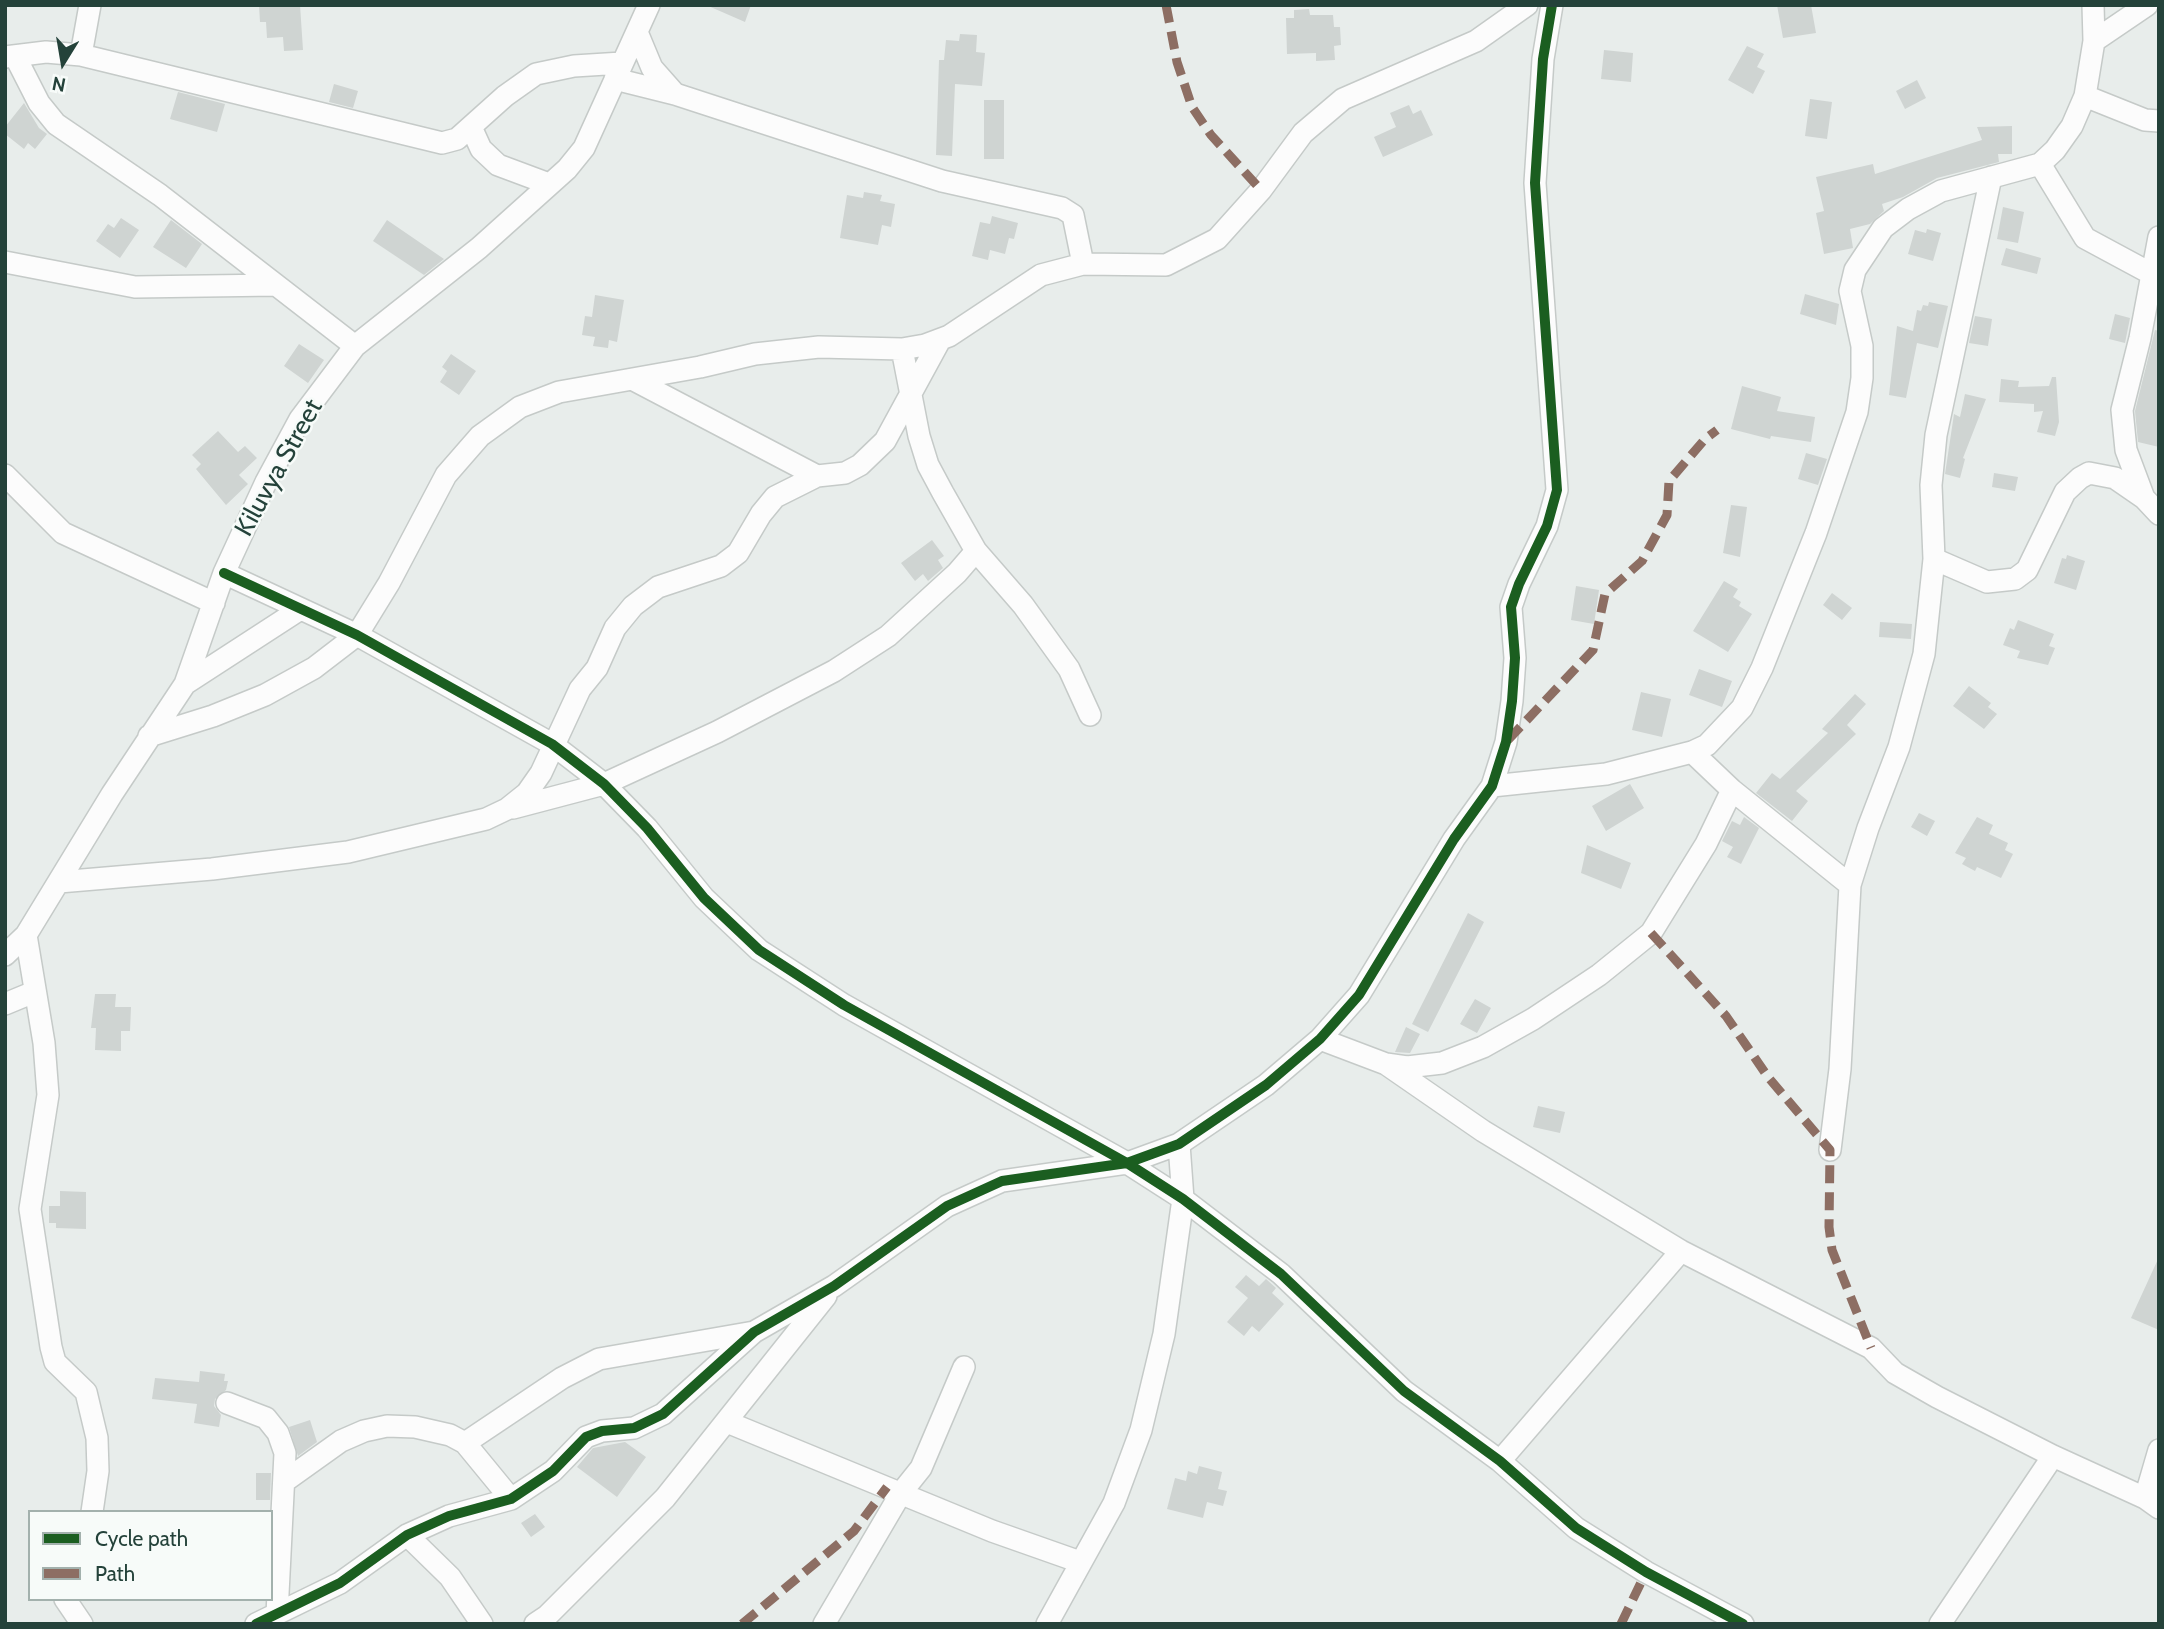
<!DOCTYPE html>
<style>
body{margin:0}
#map{position:relative;width:2164px;height:1629px;overflow:hidden;background:#e8edeb;font-family:Cabin,sans-serif}
canvas{display:block}
.frame{position:absolute;inset:0;border:7px solid #24423a;pointer-events:none}
.legend{position:absolute;left:28px;top:1510px;width:245px;height:91px;box-sizing:border-box;background:#f7fbf9;border:2px solid #a3b1ad;margin:0;padding:9px 12px;list-style:none;font-size:21px;color:#24423a}
.legend li{display:flex;align-items:center;gap:14px;height:35px}
.legend b{width:35px;border:2px solid #a3b1ad}
.north{position:absolute;left:28px;top:28px;width:70px;height:70px;-webkit-text-stroke:5px #f7fbf9;paint-order:stroke;rotate:191deg;font-size:19px;font-weight:700;line-height:28px;text-align:center;color:#24423a}
.north::after{content:'';display:block;margin:auto;width:24px;height:32px;background:#24423a;clip-path:polygon(50% 0,100% 100%,50% 72%,0 100%)}
</style>
<div id="map">
<canvas width="2164" height="1629"></canvas>
<div class="frame"></div>
<ul class="legend">
<li><b style="height:9px;background:#1b5e20"></b>Cycle path</li>
<li><b style="height:9px;background:#8d6e63"></b>Path</li>
</ul>
<div class="north">N</div>
</div>
<script>
const context = document.querySelector('canvas').getContext('2d');
context.lineJoin = 'round';
function fillPath(path, color) { context.fillStyle = color; context.fill(path, 'evenodd'); }
const toPath = rows => new Path2D(rows.map(r => 'M' + r).join(''));
function trace(path, color, width, dash) { context.strokeStyle = color; context.lineWidth = width; context.lineCap = dash ? 'butt' : 'round'; context.setLineDash(dash || []); context.stroke(path); }
function write(font, color, halo, rows, align = 'center') {
  context.font = font + ' Cabin,sans-serif'; context.lineWidth = 5; context.setLineDash([]); context.textBaseline = 'middle'; context.strokeStyle = halo; context.fillStyle = color; for (const [text, x, y, turn = 0] of rows) {
    context.save(); context.translate(x, y); context.rotate((+turn || 0) * Math.PI / 180); context.textAlign = isNaN(turn) ? turn : align; if (halo) context.strokeText(text, 0, 0); context.fillText(text, 0, 0); context.restore();
  }
}
const building = toPath([
 [259,5,300,5,303,50,284,51,283,37,267,38,266,22,260,22],
 [706,5,751,5,745,22],
 [1777,5,1811,5,1816,33,1783,38],
 [1309,9,1310,15,1333,15,1334,27,1340,27,1341,45,1334,46,1335,60,1316,61,1316,53,1287,54,1286,18,1294,18,1294,10],
 [960,34,977,35,976,52,985,53,982,86,955,84,952,156,936,155,939,60,944,60,946,40,959,41],
 [1747,46,1764,54,1757,67,1765,71,1753,94,1728,80],
 [1604,50,1633,53,1631,82,1601,79],
 [1917,80,1926,98,1905,109,1896,91],
 [334,84,358,91,353,108,329,102],
 [178,92,225,104,217,132,170,119],
 [1810,99,1832,102,1827,139,1805,136],
 [984,100,1004,100,1004,159,984,159],
 [24,103,39,128,47,134,35,149,28,143,24,149,5,134,5,127],
 [1409,105,1413,114,1421,110,1433,135,1383,157,1374,137,1396,127,1390,113],
 [2012,126,2012,154,1998,154,1999,162,1937,178,1903,197,1882,204,1884,211,1870,224,1850,229,1853,248,1824,254,1816,213,1824,211,1816,177,1873,164,1875,174,1982,140,1977,127],
 [864,192,882,195,880,201,895,204,891,227,882,225,878,245,840,238,847,195,863,198],
 [2003,207,2024,212,2018,243,1997,239],
 [992,216,1018,223,1014,239,1009,238,1005,254,990,250,988,260,972,256,980,222,990,224],
 [121,218,139,230,120,258,96,241,108,224,114,228],
 [171,220,202,244,186,268,153,247],
 [387,220,444,259,424,275,373,241],
 [1927,229,1941,233,1933,261,1908,254,1915,230,1926,233],
 [2006,248,2041,258,2037,274,2001,265],
 [1805,294,1839,304,1836,325,1800,314],
 [595,295,624,300,617,342,609,340,608,348,593,346,595,337,582,335,585,316,592,317],
 [1929,302,1948,306,1938,348,1917,343,1906,398,1889,395,1897,326,1913,331,1917,310,1921,311,1923,305,1928,306],
 [2115,314,2130,318,2125,343,2109,339],
 [1975,316,1992,319,1988,346,1969,343],
 [2155,330,2159,331,2159,447,2138,442,2135,411],
 [299,344,324,360,308,383,284,366],
 [451,354,476,371,459,395,440,382,447,371,442,367],
 [2052,377,2056,377,2059,422,2055,436,2037,432,2043,411,2034,412,2034,404,1999,402,2001,379,2019,381,2018,387,2049,386],
 [1742,386,1781,397,1777,411,1815,417,1811,442,1771,436,1770,439,1731,429],
 [1965,394,1986,399,1963,458,1965,459,1960,478,1945,474,1954,414,1960,417],
 [218,431,238,452,245,446,257,458,239,475,248,484,226,505,196,469,201,464,192,455],
 [1806,453,1827,459,1818,485,1798,479],
 [1994,473,2018,477,2015,491,1992,487],
 [1731,505,1747,507,1740,557,1723,553],
 [932,540,944,556,938,560,943,568,928,581,923,574,915,581,901,563],
 [2067,555,2085,561,2076,590,2054,583,2062,558,2066,559],
 [1724,581,1738,589,1733,597,1741,602,1739,606,1752,614,1728,652,1693,631],
 [1576,586,1599,590,1594,624,1571,620],
 [1832,593,1852,608,1842,620,1823,605],
 [2018,620,2054,634,2049,646,2055,648,2048,665,2017,658,2020,651,2003,645,2010,628,2014,630],
 [1880,622,1912,624,1911,639,1879,637],
 [1699,669,1732,681,1722,707,1689,695],
 [1969,686,1991,703,1988,707,1997,714,1984,729,1953,706],
 [1641,692,1671,699,1662,737,1632,730],
 [1855,694,1866,704,1847,725,1856,734,1796,791,1808,801,1792,821,1756,793,1772,773,1780,779,1828,733,1822,729],
 [1630,784,1644,808,1606,831,1592,806],
 [1919,813,1935,821,1927,836,1911,827],
 [1744,817,1759,828,1741,864,1727,857,1733,847,1722,841,1732,821,1740,825],
 [1977,817,1993,825,1989,834,2008,843,2005,850,2013,854,2001,878,1977,867,1975,871,1962,864,1966,858,1955,853],
 [1587,845,1631,863,1621,889,1581,873],
 [1468,913,1484,922,1428,1032,1412,1024],
 [95,994,116,994,115,1007,131,1007,130,1031,121,1031,121,1051,95,1050,96,1028,91,1028],
 [1475,999,1491,1008,1477,1033,1460,1024],
 [1406,1027,1420,1034,1410,1053,1395,1052],
 [1538,1106,1565,1112,1560,1133,1533,1127],
 [60,1191,86,1192,86,1229,56,1228,56,1223,49,1223,49,1206,60,1206],
 [2159,1257,2159,1330,2131,1318],
 [1246,1275,1259,1286,1266,1279,1276,1288,1272,1293,1284,1304,1259,1332,1252,1326,1244,1336,1227,1322,1248,1298,1235,1287],
 [200,1371,225,1374,224,1381,228,1381,226,1390,215,1399,214,1406,221,1415,219,1427,194,1423,197,1404,152,1399,155,1378,199,1382],
 [310,1420,317,1442,298,1456,289,1427],
 [625,1442,646,1457,617,1497,577,1467,593,1448],
 [1199,1466,1222,1472,1218,1489,1227,1491,1223,1506,1207,1502,1203,1518,1167,1509,1175,1478,1186,1481,1188,1471,1197,1474],
 [256,1473,271,1473,270,1500,256,1500],
 [535,1514,545,1527,531,1537,521,1523]
]);
const minor = toPath([
 [637,32,652,68,675,94],
 [2094,41,2147,5],
 [81,55,90,5],
 [15,56,39,103,56,124,160,195,355,346],
 [5,57,46,52,81,55,442,143,457,139,505,96,536,74,574,66,622,63],
 [615,79,675,94,942,181,1062,208,1073,215,1083,264],
 [2085,96,2145,120,2159,121],
 [471,127,481,149,498,165,549,184],
 [2040,164,2085,238,2150,273],
 [2159,237,2140,338,2122,410,2126,450,2144,498,2159,514],
 [5,262,135,287,276,285],
 [902,349,919,436,928,465,943,493,976,551,1023,605,1069,669,1090,715],
 [634,380,817,476],
 [5,475,63,533,214,603],
 [1934,559,1987,582,2015,579,2027,570,2065,492,2080,478,2089,473,2115,478,2144,498],
 [224,573,357,635,552,744,604,784,647,828,704,898,759,950,844,1005,1127,1163,1183,1199,1281,1274,1404,1391,1500,1461,1576,1528,1646,1572,1743,1624],
 [185,684,299,610],
 [149,736,213,716,265,695,314,668,357,635,389,583,446,475,480,436,520,407,559,392,700,367,755,354,819,347,902,349,925,345,949,336,1041,275,1083,264,1166,265,1217,239,1261,190,1303,133,1343,99,1476,41,1527,5],
 [1692,752,1732,790,1850,885],
 [1492,786,1606,774,1692,752,1707,745,1742,708,1762,668,1816,533,1857,412,1862,378,1862,346,1850,291,1855,270,1883,228,1908,209,1941,191,2040,164,2055,150,2072,126,2085,96,2094,41,2093,5],
 [513,808,604,784,717,732,834,671,888,636,957,573,976,551],
 [59,882,212,869,348,852,486,819,507,809,527,793,541,773,580,689,597,668,615,628,633,606,658,587,721,566,738,553,761,514,775,497,817,476,845,473,860,465,885,441,940,340],
 [26,935,44,1043,48,1095,30,1209,51,1347,55,1362,86,1392,97,1438,98,1471,92,1512],
 [5,955,26,935,112,794,185,684,224,573,266,482,300,419,355,346,479,248,567,169,584,148,649,5],
 [5,1004,34,992],
 [1320,1039,1386,1064,1407,1067,1442,1063,1483,1047,1533,1019,1599,975,1651,933,1706,844,1732,790],
 [1386,1064,1483,1131,1681,1251,1871,1348,1895,1373,1937,1397,2053,1456,2145,1498,2159,1508],
 [1830,1150,1840,1069,1850,885,1868,828,1899,747,1924,654,1934,559,1931,485,1936,435,1991,177],
 [227,1403,266,1418,278,1433,285,1453,277,1614],
 [727,1422,992,1531,1080,1562],
 [465,1443,562,1378,599,1359,754,1332],
 [1500,1461,1681,1251],
 [285,1481,341,1441,364,1431,387,1426,415,1427,450,1435,465,1443,511,1499],
 [2145,1498,2159,1450],
 [407,1535,450,1577,482,1624],
 [65,1599,82,1624],
 [256,1624,340,1583,407,1535,449,1516,511,1499,553,1471,586,1437,602,1431,634,1428,663,1414,754,1332,834,1286,947,1206,1002,1181,1127,1163,1179,1144,1266,1085,1320,1039,1359,995,1454,839,1492,786,1506,742,1512,701,1515,658,1511,607,1519,584,1547,526,1557,490,1535,183,1543,59,1552,5],
 [535,1624,547,1616,665,1498,826,1296],
 [824,1624,901,1493,921,1468,964,1367],
 [1047,1624,1114,1503,1141,1430,1164,1334,1183,1199,1179,1144],
 [1940,1624,2053,1456]
]);
const quiet = toPath([
 [1166,5,1177,62,1192,107,1211,135,1261,190],
 [1508,740,1593,650,1605,594,1642,561,1667,515,1669,481,1705,439,1717,430],
 [1651,933,1726,1016,1768,1077,1830,1150,1829,1227,1832,1250,1871,1348],
 [742,1624,854,1531,887,1487],
 [1621,1624,1646,1572]
]);
const cycleway = toPath([
 [224,573,357,635,552,744,604,784,647,828,704,898,759,950,844,1005,1127,1163,1183,1199,1281,1274,1404,1391,1500,1461,1576,1528,1646,1572,1743,1624],
 [256,1624,340,1583,407,1535,449,1516,511,1499,553,1471,586,1437,602,1431,634,1428,663,1414,754,1332,834,1286,947,1206,1002,1181,1127,1163,1179,1144,1266,1085,1320,1039,1359,995,1454,839,1492,786,1506,742,1512,701,1515,658,1511,607,1519,584,1547,526,1557,490,1535,183,1543,59,1552,5]
]);
const streetNames = [
 ["Kiluvya Street",279,468,-61]
];
fillPath(building, '#cfd4d2');
trace(minor, '#c5cac8', 24);
trace(minor, '#fcfcfc', 21);
trace(quiet, '#8d6e63', 9, [18, 9]);
trace(cycleway, '#1b5e20', 10);
write('26px', '#24423a', '#f7fbf9', streetNames);
</script>
